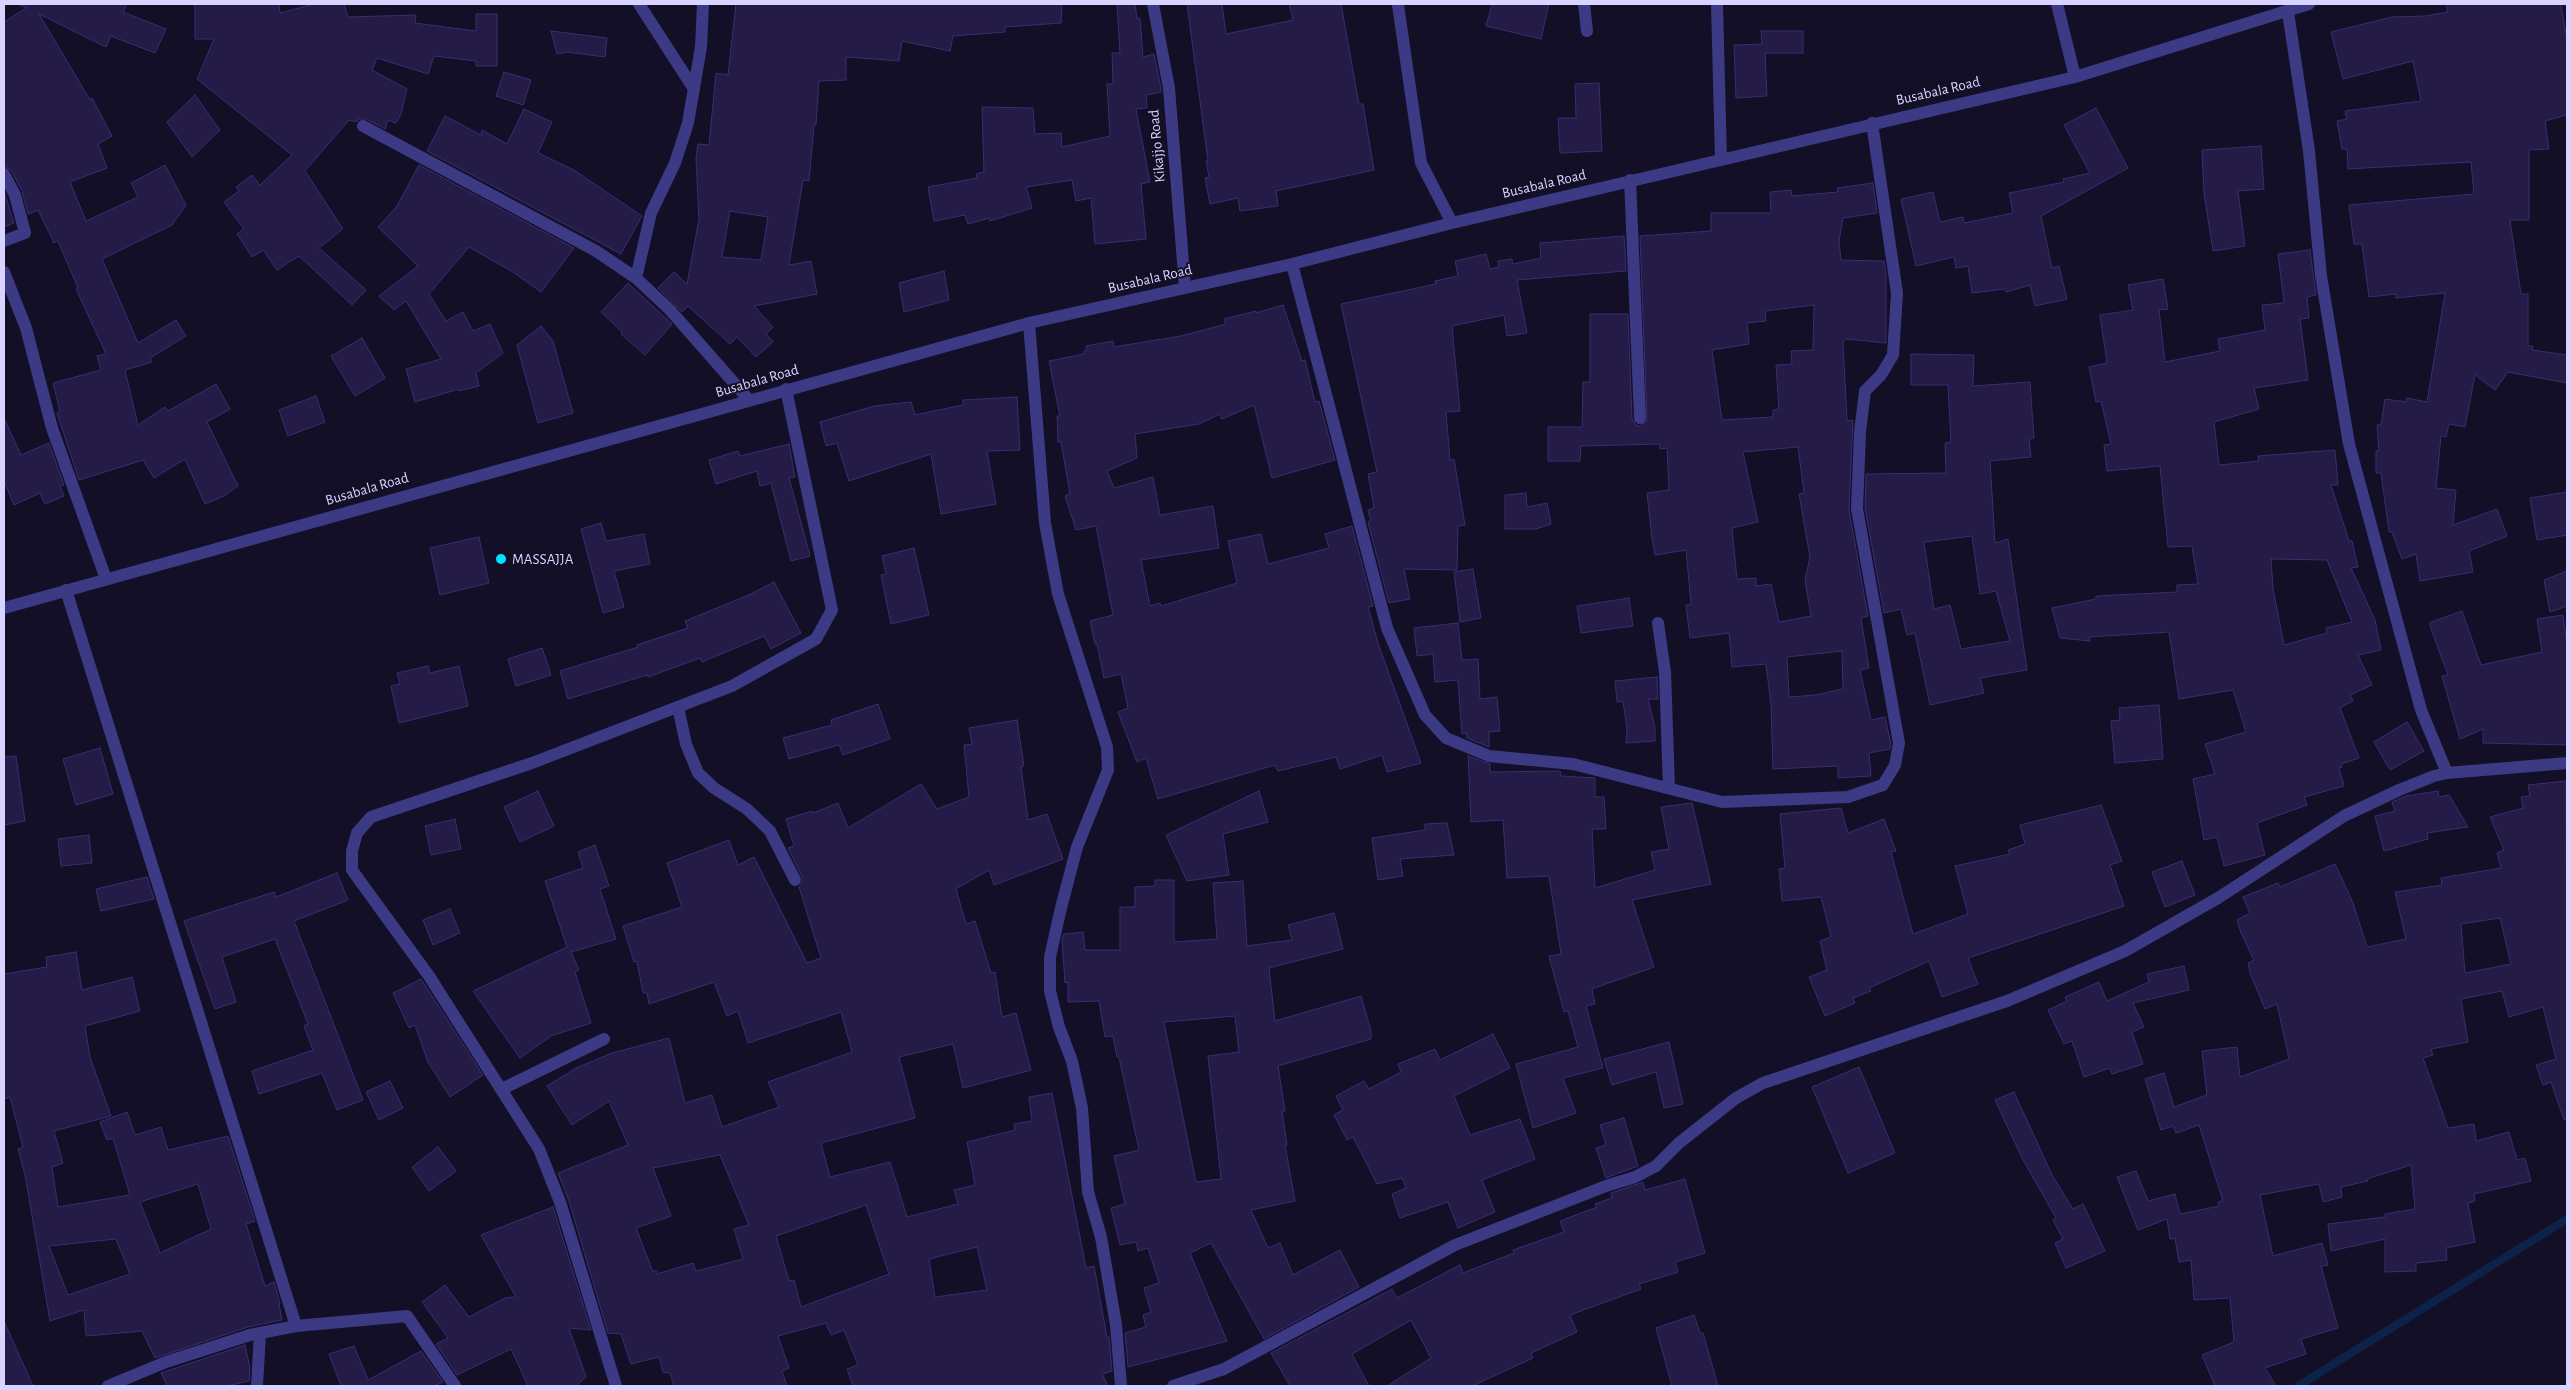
<!DOCTYPE html>
<style>
body{margin:0}
#map{position:relative;width:2571px;height:1390px;overflow:hidden;background:#130f26;font-family:"Alegreya Sans",sans-serif}
canvas{display:block}
.frame{position:absolute;inset:0;border:5px solid #d9d4ff;pointer-events:none}
</style>
<div id="map">
<canvas width="2571" height="1390"></canvas>
<div class="frame"></div>
</div>
<script>
const context = document.querySelector('canvas').getContext('2d');
context.lineJoin = 'round';
const toPath = rows => new Path2D(rows.map(r => 'M' + r).join(''));
function trace(path, color, width, dash) { context.strokeStyle = color; context.lineWidth = width; context.lineCap = dash ? 'butt' : 'round'; context.setLineDash(dash || []); context.stroke(path); }
function fillPath(path, color) { context.fillStyle = color; context.fill(path, 'evenodd'); }
function write(font, color, halo, rows, align = 'center') {
  context.font = font + ' "Alegreya Sans",sans-serif'; context.lineWidth = 4; context.setLineDash([]); context.textBaseline = 'middle'; context.strokeStyle = halo; context.fillStyle = color; for (const [text, x, y, turn = 0] of rows) {
    context.save(); context.translate(x, y); context.rotate((+turn || 0) * Math.PI / 180); context.textAlign = isNaN(turn) ? turn : align; if (halo) context.strokeText(text, 0, 0); context.fillText(text, 0, 0); context.restore();
  }
}
const stream = toPath([
 [2298,1386,2567,1219]
]);
const building = toPath([
 [18,4,127,4,123,12,166,29,155,53,111,36,106,47,39,14,90,100,92,98,112,136,98,144,107,168,70,182,86,221,138,197,131,183,165,165,186,205,172,225,102,259,138,343,176,320,186,336,150,358,152,362,125,370,138,425,165,407,168,411,216,384,230,409,207,422,238,486,224,496,205,504,185,459,154,478,143,460,79,480,57,413,60,411,53,383,101,370,97,356,106,354,76,289,78,288,58,241,54,243,38,210,28,214,22,191,11,170,4,166,4,22,26,8,18,4],
 [195,4,279,4,280,13,314,4,344,4,348,17,416,15,415,23,476,31,476,14,497,14,497,66,476,66,476,61,434,56,428,74,377,58,372,70,407,89,401,114,396,123,388,120,385,129,366,119,359,119,356,122,349,120,305,171,343,229,319,248,366,290,352,305,299,256,277,270,263,250,252,257,237,234,244,229,224,202,239,191,236,187,252,175,260,185,292,155,197,79,214,39,195,39,195,4],
 [736,4,1062,4,1061,23,1005,27,1005,32,953,36,950,51,902,41,899,61,846,57,846,80,819,81,816,125,814,125,809,181,803,180,789,265,811,261,817,294,754,306,773,327,766,334,773,342,756,357,737,337,730,344,688,306,682,312,658,288,674,272,687,284,699,219,696,158,698,144,709,145,716,73,728,75,736,4],
 [730,211,768,217,761,260,722,257,730,211],
 [1117,4,1135,4,1137,19,1140,18,1143,57,1154,54,1161,89,1161,92,1146,95,1147,108,1136,109,1150,182,1141,184,1146,239,1095,244,1091,198,1076,201,1072,180,1026,187,1032,208,990,221,989,218,968,224,965,215,934,221,928,187,977,178,976,174,984,172,982,107,1033,108,1035,134,1061,133,1062,147,1110,136,1107,84,1113,84,1112,53,1120,53,1117,4],
 [1187,4,1222,4,1226,34,1293,20,1289,4,1341,4,1359,104,1363,104,1374,170,1276,191,1278,206,1240,211,1238,198,1210,204,1205,178,1209,177,1206,161,1208,161,1187,4],
 [1492,4,1549,4,1541,39,1486,26,1492,4],
 [2446,4,2561,4,2567,41,2567,115,2545,121,2549,149,2529,150,2529,220,2510,220,2521,294,2528,294,2528,346,2533,346,2532,350,2567,355,2567,383,2508,372,2495,390,2475,375,2465,427,2449,424,2446,437,2441,436,2436,488,2456,490,2453,525,2497,509,2507,536,2469,551,2473,572,2420,581,2416,554,2402,559,2392,532,2389,532,2381,473,2376,473,2376,451,2379,451,2377,425,2381,425,2385,399,2406,402,2407,398,2427,402,2445,293,2396,298,2396,294,2369,297,2362,244,2354,244,2349,205,2474,194,2471,162,2348,169,2347,149,2342,149,2337,121,2347,119,2345,111,2421,101,2413,61,2343,79,2331,32,2392,17,2425,16,2448,12,2446,4],
 [551,31,607,38,605,57,567,52,557,54,551,31],
 [1761,31,1803,31,1803,53,1765,53,1767,96,1736,98,1734,45,1762,44,1761,31],
 [504,72,531,80,523,105,496,96,504,72],
 [1599,83,1602,151,1560,153,1558,118,1576,118,1575,84,1599,83],
 [195,95,220,130,192,157,167,122,195,95],
 [2096,108,2128,168,2041,216,2052,268,2059,266,2067,299,2035,306,2030,285,2006,292,2005,289,1972,293,1968,266,1956,268,1954,257,1916,266,1901,199,1933,192,1940,222,1963,217,1964,223,2013,213,2009,193,2064,182,2063,179,2090,173,2064,125,2096,108],
 [524,109,552,122,538,153,574,170,642,216,621,254,427,151,445,116,481,135,482,130,507,144,524,109],
 [2261,146,2264,189,2238,191,2245,246,2213,251,2204,193,2202,150,2261,146],
 [419,165,574,248,541,292,513,272,469,247,429,294,446,321,463,312,473,331,490,324,503,353,476,373,479,386,459,391,459,389,415,402,406,369,441,359,406,301,394,310,379,296,418,266,378,227,397,206,419,165],
 [1873,183,1877,213,1843,218,1839,241,1841,260,1884,261,1886,273,1886,343,1846,339,1843,342,1847,421,1853,420,1849,510,1868,616,1861,618,1869,668,1860,670,1871,720,1885,717,1891,744,1890,749,1869,753,1871,776,1838,778,1838,766,1773,769,1771,704,1766,664,1732,667,1729,633,1690,638,1686,605,1691,604,1686,550,1655,555,1652,538,1647,493,1669,490,1667,448,1660,449,1660,444,1581,446,1580,461,1548,461,1548,427,1582,427,1583,382,1590,382,1590,314,1628,314,1632,419,1636,425,1640,426,1647,421,1640,236,1711,231,1711,213,1771,213,1770,192,1791,190,1792,196,1838,192,1837,188,1873,183],
 [1814,305,1813,350,1791,351,1792,364,1776,365,1779,409,1773,410,1773,417,1722,420,1712,350,1749,344,1747,323,1766,321,1765,311,1814,305],
 [1798,447,1804,493,1799,494,1810,557,1805,580,1811,616,1779,622,1771,584,1756,586,1756,578,1737,579,1732,528,1758,522,1743,452,1798,447],
 [1842,651,1843,689,1815,695,1789,697,1787,657,1842,651],
 [4,191,14,223,4,227,4,191],
 [1624,236,1626,271,1517,280,1527,333,1507,336,1504,315,1452,326,1460,411,1446,412,1450,460,1454,459,1465,525,1458,526,1457,570,1404,569,1410,599,1389,603,1368,522,1371,521,1368,510,1374,508,1368,474,1377,472,1341,304,1436,284,1435,281,1458,276,1455,261,1486,254,1490,269,1499,267,1498,261,1512,259,1513,264,1541,258,1540,243,1624,236],
 [2310,250,2316,295,2307,297,2309,318,2300,319,2308,380,2254,388,2259,409,2214,422,2219,465,2259,461,2258,456,2335,450,2338,485,2331,485,2349,541,2352,541,2358,567,2351,568,2375,620,2381,650,2358,655,2372,685,2350,695,2353,701,2340,708,2359,758,2341,764,2342,767,2339,768,2344,786,2304,797,2307,805,2257,823,2265,855,2224,866,2217,837,2204,840,2193,779,2215,774,2205,744,2246,732,2233,690,2179,699,2169,632,2089,637,2090,641,2060,638,2052,608,2096,599,2096,596,2177,592,2177,585,2198,584,2192,546,2168,547,2160,466,2107,471,2104,445,2111,444,2101,401,2096,402,2089,367,2107,363,2100,315,2133,310,2128,285,2163,279,2168,309,2159,310,2165,362,2220,351,2218,339,2265,330,2262,305,2284,303,2278,254,2310,250],
 [2271,559,2327,560,2352,622,2326,628,2327,633,2284,645,2273,589,2271,559],
 [944,271,949,300,904,312,899,283,944,271],
 [628,283,672,324,645,355,621,334,622,332,601,312,628,283],
 [1283,305,1302,361,1305,360,1315,402,1319,401,1335,460,1272,478,1254,405,1222,419,1220,414,1199,424,1135,434,1137,458,1107,471,1114,488,1153,477,1160,515,1213,506,1219,548,1141,560,1150,606,1160,603,1161,606,1237,583,1228,541,1261,534,1268,564,1329,548,1325,534,1352,526,1373,606,1368,607,1378,643,1421,763,1387,772,1382,755,1340,769,1336,757,1278,771,1275,765,1158,799,1146,758,1137,762,1118,712,1128,708,1121,674,1104,678,1097,644,1095,644,1090,621,1113,615,1096,526,1076,530,1065,496,1070,494,1061,442,1058,442,1057,416,1060,416,1049,361,1084,354,1084,351,1087,351,1086,346,1113,341,1114,347,1181,336,1226,324,1224,319,1256,311,1256,313,1283,305],
 [541,326,553,341,573,413,538,423,517,345,541,326],
 [362,338,385,378,355,396,331,356,362,338],
 [1911,354,1974,355,1973,386,2030,382,2034,438,2029,439,2031,457,1990,461,1995,543,2008,539,2027,670,1980,678,1984,693,1930,705,1915,633,1907,635,1901,609,1884,613,1865,508,1866,474,1946,473,1945,443,1951,442,1948,385,1911,385,1911,354],
 [1972,536,1980,594,1996,591,2010,641,1961,649,1950,605,1934,609,1924,542,1972,536],
 [316,396,325,422,288,436,279,410,316,396],
 [1017,397,1020,450,987,451,996,504,941,514,931,454,849,481,837,443,826,446,820,422,874,406,911,402,915,415,963,405,963,400,1017,397],
 [4,418,21,455,49,443,64,485,60,486,64,496,45,504,40,493,14,505,4,481,4,418],
 [789,444,795,477,789,478,810,556,791,561,771,483,760,486,757,471,716,484,709,460,738,451,740,456,789,444],
 [2567,492,2567,535,2537,540,2530,498,2567,492],
 [1526,493,1527,507,1547,503,1551,524,1536,529,1505,529,1505,495,1526,493],
 [601,523,606,541,644,534,650,564,614,571,624,607,603,613,581,529,601,523],
 [479,537,489,583,440,595,430,548,479,537],
 [914,548,929,615,891,624,881,575,886,574,882,556,914,548],
 [1473,569,1481,618,1460,622,1454,572,1473,569],
 [2567,571,2567,606,2550,612,2544,580,2567,571],
 [774,582,801,633,771,649,764,636,702,662,700,658,648,677,647,675,568,699,560,671,638,647,637,645,688,628,685,621,751,594,774,582],
 [1629,598,1633,626,1581,633,1577,606,1629,598],
 [2462,611,2481,665,2542,652,2537,619,2563,615,2567,644,2567,745,2483,743,2483,729,2460,739,2442,676,2448,675,2429,623,2462,611],
 [1458,623,1462,660,1478,659,1480,699,1497,697,1500,731,1489,732,1489,747,1467,738,1467,733,1462,734,1458,680,1435,682,1433,654,1417,656,1414,628,1458,623],
 [542,648,551,675,516,686,508,659,542,648],
 [428,666,430,673,459,666,468,706,399,723,391,686,400,684,397,673,428,666],
 [1657,677,1658,699,1648,699,1655,727,1655,741,1626,743,1627,729,1623,701,1617,702,1615,681,1657,677],
 [878,704,890,739,843,755,839,745,789,759,783,738,832,725,831,720,878,704],
 [2159,705,2163,759,2115,763,2111,721,2120,720,2119,708,2159,705],
 [1017,720,1024,766,1021,767,1028,820,1047,814,1063,859,994,885,989,870,956,889,966,924,975,921,991,973,995,972,1002,1017,1016,1013,1031,1070,963,1088,953,1044,899,1057,915,1118,821,1143,830,1177,890,1162,907,1217,958,1204,954,1190,975,1185,967,1142,1015,1130,1014,1124,1032,1121,1029,1097,1052,1093,1086,1268,1094,1266,1107,1337,1109,1337,1112,1371,1102,1374,1108,1386,853,1386,847,1369,858,1365,844,1330,831,1335,826,1323,778,1336,789,1368,782,1371,787,1386,674,1386,670,1373,663,1372,659,1357,631,1364,621,1334,608,1333,569,1201,558,1173,628,1145,609,1101,572,1125,547,1086,576,1068,612,1053,669,1038,685,1103,712,1095,722,1127,779,1107,768,1082,852,1052,841,1012,748,1043,738,1011,727,1016,714,982,649,1004,647,993,643,993,637,961,634,962,623,926,682,907,667,863,729,840,738,865,754,857,807,963,821,958,799,887,803,881,802,877,788,848,794,846,786,819,812,811,813,813,838,803,848,828,921,784,937,809,969,797,964,745,972,744,969,728,1017,720],
 [720,1155,749,1225,734,1229,743,1259,696,1271,693,1263,657,1274,656,1270,653,1272,636,1228,671,1216,653,1168,720,1155],
 [866,1205,889,1274,801,1307,794,1280,789,1281,776,1236,866,1205],
 [977,1247,987,1290,935,1297,929,1259,977,1247],
 [2407,722,2424,751,2390,770,2374,742,2407,722],
 [100,748,113,794,76,805,63,759,100,748],
 [16,756,25,821,4,825,4,757,16,756],
 [1468,756,1490,764,1490,772,1560,771,1561,776,1595,778,1595,797,1604,797,1606,829,1592,829,1595,888,1655,870,1651,852,1669,849,1661,807,1692,803,1711,884,1632,900,1654,967,1592,989,1595,1004,1586,1006,1603,1068,1563,1078,1576,1113,1533,1128,1516,1064,1578,1047,1568,1011,1564,1012,1549,956,1561,954,1549,876,1507,878,1503,820,1471,822,1468,756],
 [2566,781,2567,1119,2564,1120,2551,1082,2543,1085,2536,1065,2556,1059,2543,1007,2509,1017,2502,991,2461,999,2468,1042,2431,1049,2433,1055,2423,1058,2448,1128,2474,1124,2476,1141,2509,1132,2517,1160,2525,1158,2531,1181,2474,1194,2475,1201,2468,1203,2475,1242,2446,1248,2447,1260,2416,1263,2416,1271,2385,1272,2385,1239,2331,1251,2328,1224,2385,1217,2385,1214,2415,1209,2411,1165,2367,1179,2368,1181,2341,1187,2342,1197,2323,1202,2319,1184,2260,1195,2273,1256,2322,1243,2328,1265,2321,1266,2338,1328,2301,1339,2306,1354,2265,1368,2276,1386,2215,1386,2202,1355,2234,1342,2230,1298,2194,1300,2191,1260,2179,1262,2175,1238,2170,1239,2167,1219,2138,1230,2117,1177,2136,1171,2148,1201,2175,1194,2180,1214,2219,1206,2218,1202,2223,1201,2199,1125,2176,1133,2173,1126,2161,1130,2145,1079,2164,1073,2174,1107,2207,1095,2202,1051,2237,1047,2240,1077,2289,1059,2277,1004,2265,1009,2250,973,2248,963,2254,960,2241,933,2237,920,2250,913,2243,897,2278,883,2280,887,2335,864,2353,903,2367,947,2406,939,2395,892,2442,885,2441,878,2501,868,2497,853,2504,850,2490,817,2523,808,2521,797,2530,796,2528,785,2566,781],
 [2500,918,2511,964,2465,973,2461,924,2500,918],
 [538,791,554,826,520,842,504,807,538,791],
 [1259,791,1268,822,1223,834,1229,875,1187,881,1166,835,1259,791],
 [2438,791,2439,797,2449,795,2468,827,2427,833,2428,839,2384,851,2375,816,2395,811,2392,802,2406,796,2438,791],
 [2101,805,2122,861,2110,865,2124,906,1968,958,1978,984,1942,997,1929,961,1869,988,1871,991,1853,998,1855,1003,1825,1016,1809,977,1827,970,1820,941,1831,937,1821,897,1782,901,1779,869,1785,868,1780,814,1841,808,1848,833,1884,819,1896,851,1891,852,1913,934,1968,914,1955,866,2010,854,2008,850,2025,844,2020,825,2101,805],
 [455,819,461,849,431,855,425,826,455,819],
 [1447,823,1454,855,1400,859,1403,876,1378,880,1372,838,1425,830,1425,824,1447,823],
 [89,835,92,863,61,866,58,839,89,835],
 [595,845,609,886,600,889,616,939,571,952,579,970,575,972,591,1023,551,1036,520,1058,473,991,567,947,545,881,583,868,578,852,595,845],
 [2182,861,2195,895,2165,907,2152,872,2182,861],
 [337,873,348,900,294,921,363,1100,337,1110,322,1073,259,1094,252,1071,313,1050,304,1026,308,1024,275,939,222,957,236,1002,215,1009,184,921,274,892,276,897,337,873],
 [147,877,154,899,101,911,96,889,147,877],
 [1155,880,1174,880,1174,942,1217,939,1213,883,1243,881,1247,946,1292,940,1288,925,1334,913,1343,949,1269,968,1275,1021,1361,996,1371,1031,1371,1039,1278,1066,1285,1111,1282,1111,1287,1145,1285,1145,1295,1201,1251,1210,1268,1248,1280,1243,1293,1275,1340,1250,1359,1287,1264,1339,1211,1243,1190,1253,1227,1341,1128,1367,1125,1333,1146,1327,1143,1315,1151,1312,1144,1288,1159,1283,1148,1248,1138,1251,1136,1242,1120,1245,1111,1208,1125,1204,1114,1156,1139,1150,1119,1057,1117,1057,1113,1036,1105,1037,1099,1001,1068,1002,1068,982,1065,983,1062,940,1064,934,1083,932,1085,950,1120,950,1120,907,1135,907,1135,887,1155,886,1155,880],
 [1235,1016,1239,1052,1208,1056,1221,1179,1196,1182,1164,1022,1235,1016],
 [450,909,460,933,433,945,423,920,450,909],
 [76,952,82,990,132,977,140,1011,85,1026,90,1057,111,1116,54,1131,63,1163,52,1167,58,1207,130,1195,113,1138,107,1140,100,1122,127,1112,135,1135,161,1127,168,1150,228,1136,255,1221,246,1224,265,1286,274,1282,280,1304,279,1304,282,1320,248,1327,155,1358,142,1331,86,1336,84,1310,50,1321,25,1175,18,1149,23,1147,10,1097,4,1099,4,974,47,967,46,957,76,952],
 [198,1184,211,1229,160,1253,140,1202,198,1184],
 [116,1239,130,1274,68,1295,49,1246,116,1239],
 [2184,966,2189,990,2133,1003,2144,1027,2132,1032,2143,1064,2112,1074,2110,1068,2084,1077,2072,1041,2064,1044,2048,1010,2067,1001,2065,997,2099,982,2107,1001,2149,982,2147,974,2184,966],
 [421,979,483,1075,450,1097,428,1062,415,1025,409,1028,393,993,421,979],
 [1493,1034,1510,1068,1454,1096,1470,1135,1520,1119,1535,1159,1482,1180,1495,1212,1458,1228,1448,1202,1400,1218,1392,1194,1406,1188,1402,1178,1377,1184,1353,1137,1347,1140,1334,1115,1343,1110,1336,1096,1364,1081,1369,1089,1401,1072,1398,1064,1435,1049,1440,1060,1493,1034],
 [1669,1042,1683,1104,1664,1108,1656,1072,1612,1085,1604,1059,1669,1042],
 [1859,1067,1895,1153,1848,1173,1812,1087,1859,1067],
 [390,1081,403,1108,379,1120,366,1092,390,1081],
 [2014,1092,2052,1175,2073,1209,2083,1204,2105,1251,2066,1268,2055,1243,2063,1239,2053,1220,2056,1218,2022,1158,1995,1100,2014,1092],
 [1624,1118,1638,1166,1606,1178,1596,1148,1606,1145,1600,1125,1624,1118],
 [438,1147,456,1171,429,1191,412,1167,438,1147],
 [1685,1179,1705,1253,1675,1262,1678,1272,1639,1284,1641,1289,1570,1315,1577,1332,1531,1353,1533,1358,1472,1386,1387,1386,1431,1358,1411,1320,1352,1354,1369,1386,1290,1386,1271,1353,1392,1289,1397,1298,1460,1265,1463,1273,1514,1253,1513,1250,1564,1232,1560,1221,1597,1207,1595,1204,1612,1198,1611,1193,1643,1182,1645,1190,1685,1179],
 [553,1207,591,1330,569,1328,586,1377,576,1386,528,1386,511,1349,457,1375,436,1344,448,1338,422,1302,445,1285,469,1317,505,1298,516,1297,481,1235,553,1207],
 [1694,1315,1700,1333,1703,1333,1718,1386,1672,1386,1656,1328,1694,1315],
 [4,1321,33,1386,4,1386,4,1321],
 [245,1345,250,1368,249,1381,226,1386,167,1386,161,1373,245,1345],
 [354,1346,368,1380,421,1351,443,1382,434,1386,341,1386,329,1354,354,1346]
]);
const minor = toPath([
 [639,4,694,89],
 [1153,4,1169,88,1185,287],
 [1584,4,1587,31],
 [1717,4,1721,159],
 [2057,4,2075,77],
 [1398,5,1421,163,1452,223],
 [2288,12,2309,151,2321,276,2349,444,2421,710,2447,773],
 [363,126,596,251,636,278,670,310,749,400],
 [4,174,15,195,25,233,4,241],
 [1630,180,1640,418],
 [1292,264,1387,628,1425,715,1446,738,1489,756,1573,764,1722,802,1848,797,1883,785,1895,765,1899,743,1857,509,1860,432,1865,391,1881,375,1893,355,1897,293,1872,123],
 [4,272,26,328,52,428,106,579],
 [636,278,651,213,675,163,688,123,701,47,703,4],
 [1029,323,1045,523,1058,594,1107,747,1108,770,1077,847,1061,908,1050,957,1050,991,1059,1027,1072,1061,1082,1108,1088,1192,1101,1237,1116,1325,1121,1386],
 [66,590,296,1326],
 [4,608,1029,323,1292,264,1452,223,2075,77,2309,4],
 [1658,623,1665,672,1669,788],
 [678,707,686,744,698,773,714,788,747,809,770,831,795,880],
 [502,1089,604,1039],
 [108,1386,166,1362,250,1335,296,1326,407,1316,455,1386],
 [257,1386,260,1333],
 [616,1386,560,1202,539,1149,429,976,352,870,352,851,357,833,371,817,532,763,732,686,816,639,832,610,786,389],
 [1173,1386,1224,1369,1455,1245,1606,1186,1635,1177,1656,1166,1679,1143,1736,1098,1763,1083,2007,1001,2125,951,2218,898,2344,816,2399,790,2434,776,2447,773,2567,763]
]);
const markers = [
 [501,559,6,"#00e5ff"]
];
const streetNames = [
 ["Busabala Road",1938,91,-13],
 ["Kikajjo Road",1157,146,-95],
 ["Busabala Road",1544,184,-13],
 ["Busabala Road",1150,279,-13],
 ["Busabala Road",757,381,-16],
 ["Busabala Road",367,489,-16]
];
const poiNames = [
 ["MASSAJJA",512,559]
];
trace(stream, '#0c2248', 8);
fillPath(building, '#241b47');
trace(building, '#3b2d73', 1);
trace(minor, '#3d3a85', 12);
for (const [x, y, r, color] of markers) { const dot = new Path2D(); dot.arc(x, y, r, 0, 2 * Math.PI); context.fillStyle = color; context.fill(dot); trace(dot, '#130f26', 2); }
write('15px', '#d9d4ff', '#130f26', streetNames);
write('15px', '#d9d4ff', '#130f26', poiNames, 'left');
</script>
